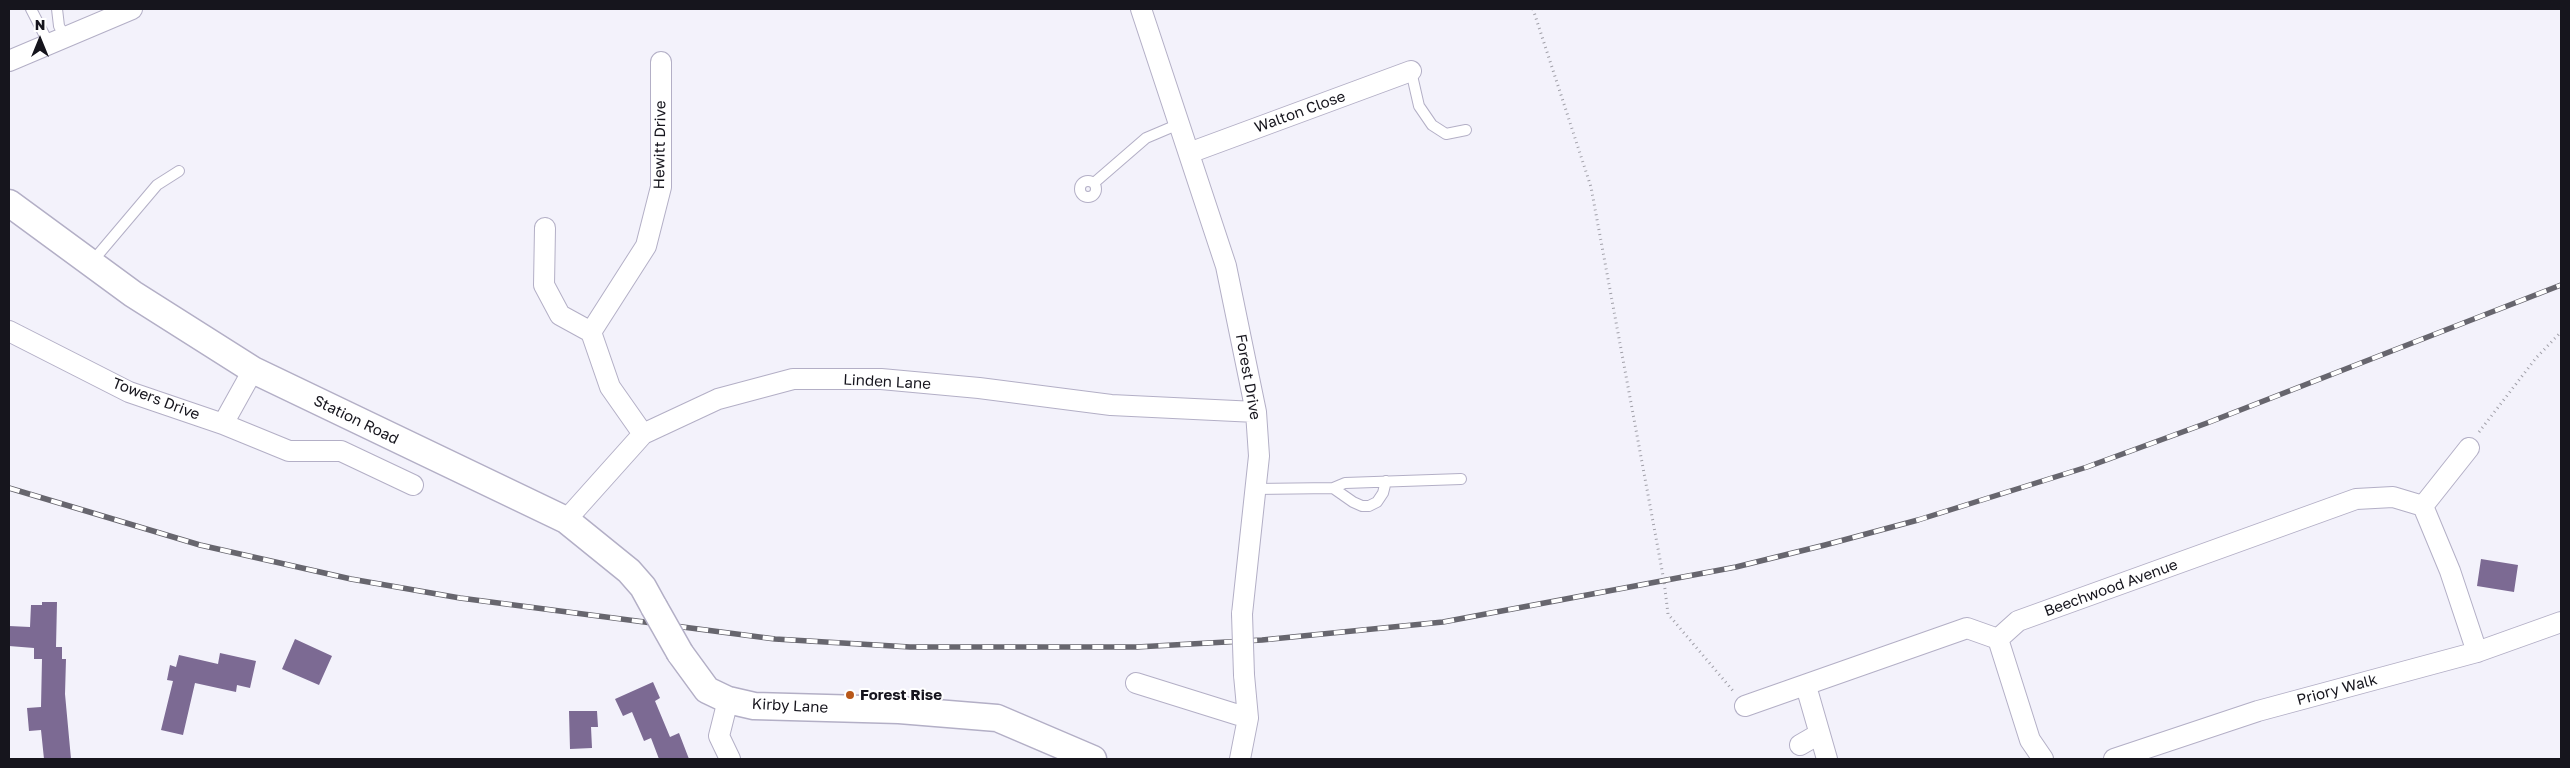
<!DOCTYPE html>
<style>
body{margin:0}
#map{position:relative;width:2570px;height:768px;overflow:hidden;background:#f3f2fb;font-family:"Golos Text",sans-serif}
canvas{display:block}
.frame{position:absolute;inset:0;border:10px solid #16151d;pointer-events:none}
.north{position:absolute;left:15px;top:15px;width:50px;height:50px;-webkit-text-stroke:4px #fff;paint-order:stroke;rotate:0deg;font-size:14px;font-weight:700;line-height:20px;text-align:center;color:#16151d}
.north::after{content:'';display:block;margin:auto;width:18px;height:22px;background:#16151d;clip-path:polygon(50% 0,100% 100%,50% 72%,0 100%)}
</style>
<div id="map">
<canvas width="2570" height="768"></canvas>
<div class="frame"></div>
<div class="north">N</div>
</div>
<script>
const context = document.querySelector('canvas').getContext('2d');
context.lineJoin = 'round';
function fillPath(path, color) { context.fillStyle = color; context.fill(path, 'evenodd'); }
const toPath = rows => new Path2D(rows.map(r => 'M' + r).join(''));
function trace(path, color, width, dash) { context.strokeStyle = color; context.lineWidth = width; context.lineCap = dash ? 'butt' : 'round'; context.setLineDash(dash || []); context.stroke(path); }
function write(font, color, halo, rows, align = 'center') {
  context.font = font + ' "Golos Text",sans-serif'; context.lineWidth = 4; context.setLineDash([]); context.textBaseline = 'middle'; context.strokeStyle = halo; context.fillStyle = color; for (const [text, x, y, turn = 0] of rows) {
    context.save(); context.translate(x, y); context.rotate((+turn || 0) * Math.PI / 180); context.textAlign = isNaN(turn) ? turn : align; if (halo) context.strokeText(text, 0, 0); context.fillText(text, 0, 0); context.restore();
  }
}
const building = toPath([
 [2481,559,2518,565,2514,592,2477,586],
 [42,602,57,602,56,647,62,647,62,659,66,659,65,694,71,759,44,759,41,730,29,731,27,708,41,707,42,659,34,659,34,648,9,646,9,626,30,627,31,605,42,605],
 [295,639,332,656,319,685,282,669],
 [220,653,256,661,250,688,237,685,236,692,195,683,183,735,161,730,173,681,167,680,170,665,176,667,179,655,218,664],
 [653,682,660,698,655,701,670,737,679,733,689,759,659,759,651,738,644,741,632,712,623,716,615,699],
 [569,711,597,711,598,727,591,727,592,748,570,749]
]);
const path = toPath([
 [1533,9,1591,187,1664,581,1668,614,1734,692],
 [2479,432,2536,358,2561,332]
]);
const service = toPath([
 [31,9,49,44],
 [57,9,59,26,65,37],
 [1411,71,1419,106,1432,125,1446,134,1466,130],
 '1080 189a8 8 0 1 1 16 0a8 8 0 1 1-16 0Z',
 [1094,183,1146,138,1179,124],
 [91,263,157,185,179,171],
 [1333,488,1345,483,1461,479],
 [1255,489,1333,488,1353,502,1362,506,1369,506,1377,502,1383,493,1386,481]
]);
const minor = toPath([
 [1141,9,1226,266,1256,412,1259,456,1242,614],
 [9,61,132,9],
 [1189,153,1411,71],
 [545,228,544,285,560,315,591,332,610,387,643,434],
 [9,331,129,392,223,424,253,370],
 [591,332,646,246,661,187,661,62],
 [223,424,289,451,341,451,413,485],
 [2423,506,2469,448],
 [566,520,643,434,718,399,793,379,881,379,979,388,1111,405,1256,412],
 [1998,639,2018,621,2356,499,2393,497,2423,506,2450,571,2477,652],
 [1998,639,2030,740,2043,759],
 [1136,683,1248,718],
 [1806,686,1827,759],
 [728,700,719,736,730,759],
 [1745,706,1967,628,1998,639],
 [1800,745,1819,734],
 [1240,759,1248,718,1244,675],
 [2114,759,2258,711,2477,652,2561,622]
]);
const tertiary = toPath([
 [9,203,133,294,253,370,566,520,629,571,643,587,654,607],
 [680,653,707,690,728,700,754,706,899,710,997,718,1093,759]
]);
const rail = toPath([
 [9,488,200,545,351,579,460,598,775,639,910,647,1137,647,1262,640,1443,622,1736,567,1825,545,1918,520,2087,467,2207,423,2561,285]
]);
const minorBridge = toPath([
 [1242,614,1244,675]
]);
const tertiaryBridge = toPath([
 [654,607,680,653]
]);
const markers = [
 [850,695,5,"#b85719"]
];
const streetNames = [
 ["Walton Close",1300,112,-20],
 ["Hewitt Drive",660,145,-89],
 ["Forest Drive",1248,377,80],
 ["Linden Lane",887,382,3],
 ["Towers Drive",156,399,21],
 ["Station Road",356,420,26],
 ["Beechwood Avenue",2111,588,-20],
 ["Priory Walk",2337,690,-15],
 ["Kirby Lane",790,706,3]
];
const poiNames = [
 ["Forest Rise",860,695]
];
fillPath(building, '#7c6a93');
trace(service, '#b3afc6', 12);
trace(minor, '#b3afc6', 22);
trace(tertiary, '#b3afc6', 29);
trace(path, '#a1a0a9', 3, [1, 4]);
trace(service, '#fff', 10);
trace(minor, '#fff', 20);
trace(tertiary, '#fff', 26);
trace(rail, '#67666e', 5.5);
trace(rail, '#fff', 4, [11]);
trace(minorBridge, '#b3afc6', 22, []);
trace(tertiaryBridge, '#b3afc6', 29, []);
trace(minorBridge, '#fff', 20);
trace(tertiaryBridge, '#fff', 26);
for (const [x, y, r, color] of markers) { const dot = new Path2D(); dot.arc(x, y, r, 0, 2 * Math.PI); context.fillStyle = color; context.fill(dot); trace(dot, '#fff', 2); }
write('15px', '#16151d', '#fff', streetNames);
write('bold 15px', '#16151d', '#fff', poiNames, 'left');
</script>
